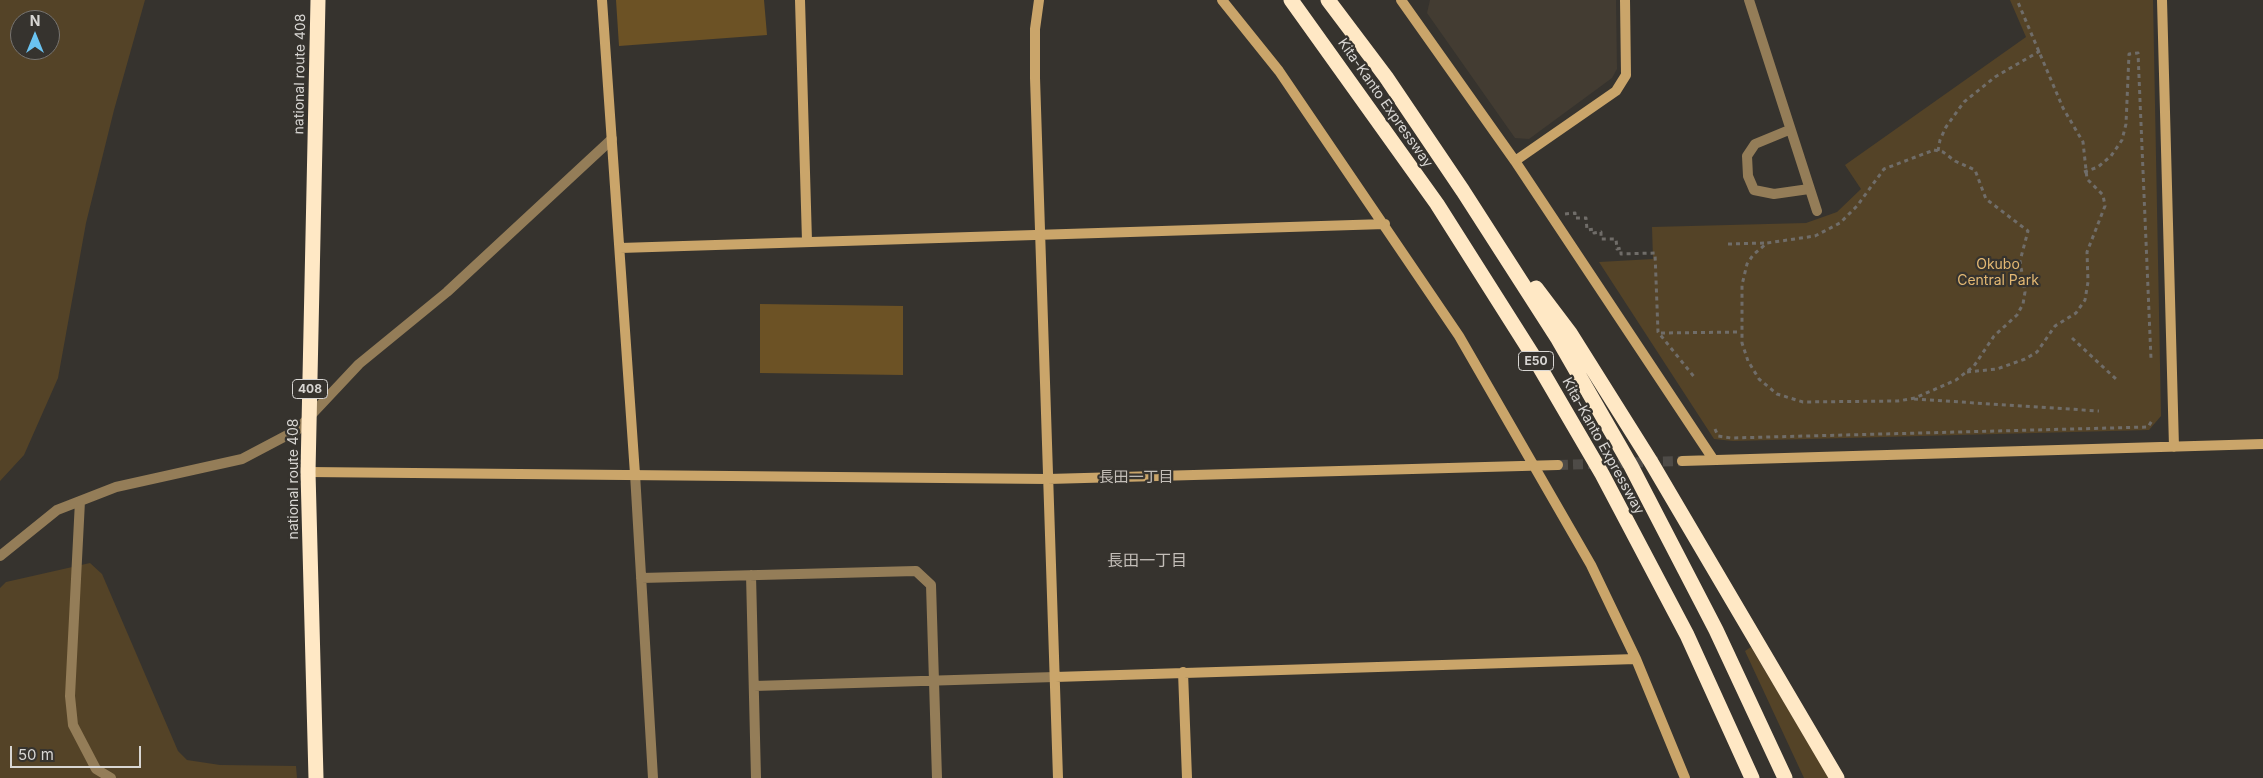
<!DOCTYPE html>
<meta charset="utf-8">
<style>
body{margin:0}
#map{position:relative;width:2263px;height:778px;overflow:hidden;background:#36332e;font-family:Inter,sans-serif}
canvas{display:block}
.north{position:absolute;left:10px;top:10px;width:50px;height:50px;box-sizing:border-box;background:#36332e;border:1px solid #777470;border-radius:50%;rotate:0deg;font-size:14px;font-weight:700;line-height:20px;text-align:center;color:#d8d6d3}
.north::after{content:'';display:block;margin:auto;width:18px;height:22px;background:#6ac3f1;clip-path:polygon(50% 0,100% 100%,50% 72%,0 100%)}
.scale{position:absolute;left:10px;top:746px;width:131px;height:22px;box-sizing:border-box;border:2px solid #d8d6d3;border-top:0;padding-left:6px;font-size:15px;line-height:18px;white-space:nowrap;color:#d8d6d3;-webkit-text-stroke:4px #36332e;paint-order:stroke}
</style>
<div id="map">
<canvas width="2263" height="778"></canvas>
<div class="north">N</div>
<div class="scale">50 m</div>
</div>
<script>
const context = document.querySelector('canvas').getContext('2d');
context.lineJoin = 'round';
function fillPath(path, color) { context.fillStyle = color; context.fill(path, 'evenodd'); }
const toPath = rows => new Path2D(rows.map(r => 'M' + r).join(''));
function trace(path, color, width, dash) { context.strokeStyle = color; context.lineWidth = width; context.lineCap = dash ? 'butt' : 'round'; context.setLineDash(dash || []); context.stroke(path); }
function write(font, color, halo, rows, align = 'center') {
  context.font = font + ' Inter,"Noto Sans JP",sans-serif'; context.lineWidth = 4.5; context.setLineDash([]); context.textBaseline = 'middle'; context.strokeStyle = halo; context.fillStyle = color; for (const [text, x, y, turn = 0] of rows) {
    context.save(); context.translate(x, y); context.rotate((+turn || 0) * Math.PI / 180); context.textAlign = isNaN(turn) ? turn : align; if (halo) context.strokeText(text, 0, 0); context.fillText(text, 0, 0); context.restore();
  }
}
const built = toPath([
 [1430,0,1616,0,1617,69,1612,78,1529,139,1515,138,1427,13]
]);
const green = toPath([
 [0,0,145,0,114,110,86,223,58,378,24,455,0,481],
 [20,20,50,20,50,50,20,50],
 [2010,0,2153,0,2161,416,2149,430,1733,441,1714,439,1599,262,1653,259,1652,227,1806,223,1837,212,1861,189,1845,165,2026,37],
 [90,563,102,574,178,751,187,760,220,765,296,766,297,778,0,778,0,588,6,582],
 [1751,647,1807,741,1829,778,1804,778,1745,651]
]);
const building = toPath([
 [616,0,764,0,767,35,619,46],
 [760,304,903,306,903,375,760,373]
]);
const secondaryTunnel = toPath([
 [1558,465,1682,461]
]);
const path = toPath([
 [1934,150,1943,152,1955,161,1975,170,1986,199,2028,231,2020,261,2025,292,2023,304,2017,315,1994,336,1974,366,1956,380,1915,398,1898,401,1803,402,1777,394,1759,379,1748,361,1742,343,1742,285,1747,264,1753,255,1767,243,1815,236,1840,223,1857,206,1884,169,1934,150],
 [1938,151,1940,140,1946,127,1964,102,1995,77,2040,51],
 [2084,172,2098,167,2111,156,2122,140,2126,124,2129,54,2138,53,2151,359],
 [1565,214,1575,213,1575,218,1586,218,1587,230,1594,229,1594,233,1601,232,1601,239,1616,239,1617,249,1621,248,1621,254,1655,253,1658,332,1695,378],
 [1728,244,1766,243],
 [1661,333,1741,332],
 [2072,338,2117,380],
 [1967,372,1997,369,2025,359,2037,352,2055,326,2076,313,2085,300,2088,282,2087,252,2105,206,2103,195,2087,179,2083,142,2063,108,2017,0],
 [1914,399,2099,411],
 [1715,429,1718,436,1731,438,2148,427,2153,419]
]);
const street = toPath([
 [1749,0,1817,211],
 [1789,130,1755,144,1747,156,1748,176,1754,190,1774,194,1809,189],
 [635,474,653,778],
 [80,501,70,696,73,725,96,769,111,778],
 [0,556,57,510,116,487,242,459,297,430,359,364,447,292,612,139],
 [751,575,756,778],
 [641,578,916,571,931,585,937,778],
 [754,686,1055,677]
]);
const secondary = toPath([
 [602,0,635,474],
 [800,0,807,241],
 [1039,0,1035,29,1035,78,1058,778],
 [1222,0,1279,71,1459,336,1591,565,1636,659,1685,778],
 [1401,0,1515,161,1713,459],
 [2162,0,2174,447],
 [1515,161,1616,91,1626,75,1625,0],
 [620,248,1385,224],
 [1682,461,2263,444],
 [308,472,1048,479,1558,465],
 [1183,672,1187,778],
 [1055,677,1636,659]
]);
const highway = toPath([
 [1291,0,1437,204,1532,354,1602,474,1687,635,1752,778],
 [1328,0,1386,77,1463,191,1558,339,1631,466,1716,630,1785,778],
 [1536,288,1570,333,1651,462,1837,778],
 [316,778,308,472,318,0]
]);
const shields = [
 [1536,361,35],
 [310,389,35]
];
const shieldNames = [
 ["E50",1536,361],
 ["408",310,389]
];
const streetNames = [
 ["national route 408",300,74,-89],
 ["Kita-Kanto Expressway",1385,103,55],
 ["Kita-Kanto Expressway",1603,446,61],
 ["national route 408",294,479,-90]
];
const parkNames = [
 ["Okubo",1998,265],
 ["Central Park",1998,281]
];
const neighbourhoodNames = [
 ["長田一丁目",1136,477]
];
const quarterNames = [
 ["長田一丁目",1147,561]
];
fillPath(built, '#433c32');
fillPath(green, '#544327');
fillPath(building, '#6c5225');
trace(secondaryTunnel, '#4e4b47', 10, [10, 5]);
trace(path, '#706d69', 3, [4, 4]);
trace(street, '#947d58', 10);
trace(secondary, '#caa56a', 10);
trace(highway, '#ffe8c5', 15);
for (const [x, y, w] of shields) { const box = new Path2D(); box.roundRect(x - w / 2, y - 9.5, w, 19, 4); context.fillStyle = '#36332e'; context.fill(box); trace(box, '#d8d6d3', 1); }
write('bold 12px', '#d8d6d3', null, shieldNames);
write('14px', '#d8d6d3', '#36332e', streetNames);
write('14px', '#e3b873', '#36332e', parkNames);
write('15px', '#c3beb8', '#36332e', neighbourhoodNames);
write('16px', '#c3beb8', '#36332e', quarterNames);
</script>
